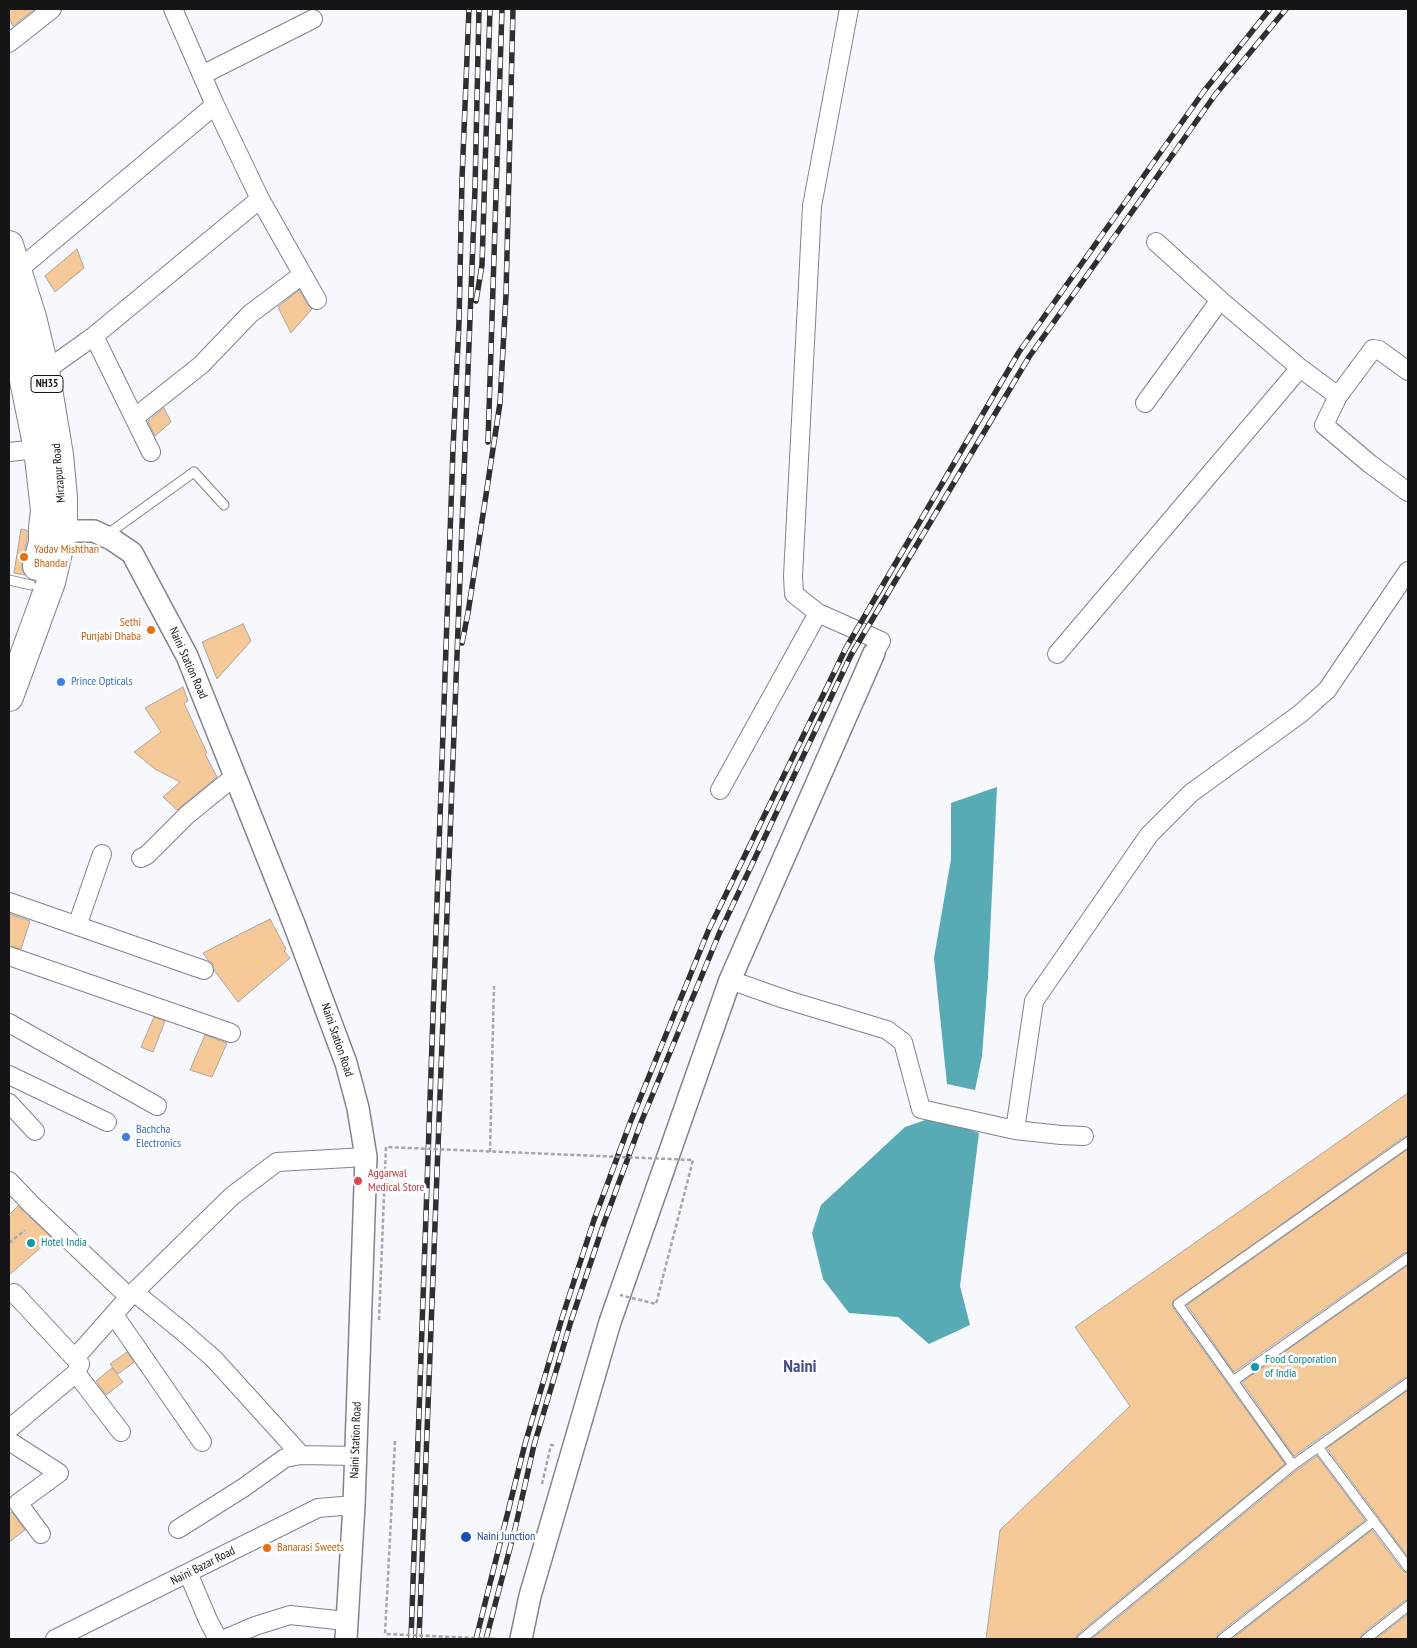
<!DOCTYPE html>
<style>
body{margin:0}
#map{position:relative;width:1417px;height:1648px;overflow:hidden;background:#f7f7fe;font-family:"PT Sans Narrow",sans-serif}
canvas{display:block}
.frame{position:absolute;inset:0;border:10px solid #151518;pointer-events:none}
</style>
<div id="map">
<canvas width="1417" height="1648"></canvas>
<div class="frame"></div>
</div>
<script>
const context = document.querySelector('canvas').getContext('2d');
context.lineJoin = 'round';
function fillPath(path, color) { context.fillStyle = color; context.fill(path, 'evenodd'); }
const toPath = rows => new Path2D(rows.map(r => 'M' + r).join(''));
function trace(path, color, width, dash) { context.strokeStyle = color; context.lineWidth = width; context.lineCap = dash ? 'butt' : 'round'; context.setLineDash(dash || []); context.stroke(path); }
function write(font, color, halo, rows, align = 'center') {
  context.font = font + ' "PT Sans Narrow",sans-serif'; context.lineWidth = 5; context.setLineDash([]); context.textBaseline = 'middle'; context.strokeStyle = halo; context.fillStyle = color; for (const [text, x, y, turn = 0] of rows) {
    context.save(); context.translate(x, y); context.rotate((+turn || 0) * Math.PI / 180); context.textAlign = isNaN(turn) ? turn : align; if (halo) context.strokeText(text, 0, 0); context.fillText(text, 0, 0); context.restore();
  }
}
const water = toPath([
 [997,787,988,977,982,1056,975,1090,947,1084,934,958,951,859,951,803],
 [934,1117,979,1133,960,1286,970,1325,929,1344,898,1317,849,1313,823,1279,812,1233,821,1205,905,1127]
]);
const building = toPath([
 [9,9,35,9,13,26,9,17,9,9],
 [77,249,84,268,55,292,45,276,77,249],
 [299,290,308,305,312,309,291,333,278,307,299,290],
 [164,408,171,422,155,436,148,421,164,408],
 [21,529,27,530,27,540,22,563,22,570,25,575,14,573,21,529],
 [243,624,251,641,217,679,202,642,243,624],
 [183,687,188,701,184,703,207,753,205,754,217,777,177,810,163,797,180,782,155,769,134,752,161,732,145,708,183,687],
 [10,914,30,921,21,949,9,946,9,918,10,914],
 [270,919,286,949,284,951,290,958,238,1002,214,970,212,963,208,960,203,953,270,919],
 [154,1017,165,1021,153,1052,141,1047,154,1017],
 [205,1035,227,1043,212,1077,190,1070,205,1035],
 [1408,1093,1408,1136,1404,1137,1172,1302,1173,1308,1285,1464,1078,1634,1076,1639,986,1639,1000,1530,1130,1406,1075,1327,1408,1093],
 [1408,1149,1408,1252,1404,1253,1234,1372,1187,1305,1408,1149],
 [18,1206,52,1238,9,1275,9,1215,18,1206],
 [1408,1265,1408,1377,1404,1378,1294,1456,1242,1382,1408,1265],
 [127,1352,134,1362,118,1374,110,1364,127,1352],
 [112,1368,123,1382,106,1395,96,1381,112,1368],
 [1408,1390,1408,1557,1327,1448,1408,1390],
 [1317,1456,1365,1520,1218,1634,1216,1639,1092,1639,1297,1470,1317,1456],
 [12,1512,25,1530,9,1542,9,1514,12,1512],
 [1372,1530,1403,1571,1408,1573,1408,1600,1404,1601,1362,1634,1360,1639,1232,1639,1372,1530],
 [1408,1614,1408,1639,1376,1639,1408,1614]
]);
const path = toPath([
 [490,1152,494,986],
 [9,1243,25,1230],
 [542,1484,551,1445,556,1446]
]);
const service = toPath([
 [105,536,194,472,224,505],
 [9,580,31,585],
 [1233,1381,1408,1258],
 [1318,1447,1408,1567],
 [1293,1465,1408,1383],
 [1082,1639,1293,1465,1178,1304,1408,1142],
 [1222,1639,1374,1521],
 [1366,1639,1408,1606]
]);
const minor = toPath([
 [173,9,215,105,260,199,317,300],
 [9,43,52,9],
 [202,75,313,19],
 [1156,242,1220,300,1300,368,1338,396],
 [17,271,215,105],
 [94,336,151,452],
 [45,371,94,336,260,199],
 [1408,371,1379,350,1373,349,1338,396,1324,425,1370,464,1408,492],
 [1145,403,1220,300],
 [134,418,201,365,250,314,302,275],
 [9,452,38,449],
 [818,613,794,594,793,576,812,206,849,9],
 [1057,654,1300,368],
 [720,790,818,613,881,641,874,653],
 [141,858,147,855,187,815,235,776],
 [9,902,204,970],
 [77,926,102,854],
 [9,956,231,1033],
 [730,980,784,999,887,1030,903,1042,921,1109,1015,1130,1061,1135,1084,1136],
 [9,1023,157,1106],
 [9,1075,107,1122],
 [9,1103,35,1131],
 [1015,1130,1034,1001,1149,835,1191,793,1300,714,1327,690,1408,571],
 [9,1181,31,1204,129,1297],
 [134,1292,182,1331,214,1359,301,1455],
 [14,1293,80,1364,76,1373,121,1432],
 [114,1315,202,1442],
 [75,1358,129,1297,232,1196,277,1162,366,1157],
 [9,1429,76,1373],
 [9,1441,59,1473,18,1503,41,1534],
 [178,1529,243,1488,285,1458,301,1455,355,1456],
 [188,1573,208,1620,218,1639],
 [55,1639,318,1508,354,1505],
 [225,1639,255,1626,290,1615,346,1621]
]);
const tertiary = toPath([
 [63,531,94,531,113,540,132,553,187,656,294,924,346,1063,358,1108,366,1157,354,1505,346,1639],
 [521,1639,530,1596,610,1322,730,980,874,653]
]);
const trunk = toPath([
 [9,245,32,317,45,371,59,455,63,497,63,531,51,582,9,697],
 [9,307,38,449,45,510,43,528,43,542,37,566]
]);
const rail = toPath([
 [476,301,482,265,490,9],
 [488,442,502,9],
 [462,643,468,613,500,403,506,295,513,9],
 [411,1639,453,449,459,322,462,179,469,9],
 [419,1639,475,189,479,9],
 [476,1639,525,1444,562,1318,594,1220,630,1123,709,929,846,648,1019,352,1204,91,1270,9],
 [486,1639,515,1529,534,1445,571,1321,604,1223,642,1120,719,934,851,655,1029,357,1215,95,1286,9]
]);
const pathBridge = toPath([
 [379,1320,386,1147,693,1160,656,1304,620,1295],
 [395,1441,385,1634,497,1639]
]);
const markers = [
 [24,557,5,"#e8710a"],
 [151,630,5,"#e8710a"],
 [61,682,5,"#3f7fe0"],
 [126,1137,5,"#3f7fe0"],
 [358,1181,5,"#e0444e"],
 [31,1243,5,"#0f9aa8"],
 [1255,1367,5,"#0f9aa8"],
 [466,1537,6,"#1a4fb4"],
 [267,1548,5,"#e8710a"]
];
const shields = [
 [47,384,32]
];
const shieldNames = [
 ["NH35",47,384]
];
const streetNames = [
 ["Mirzapur Road",59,473,-95],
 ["Naini Station Road",188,663,66],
 ["Naini Station Road",337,1040,71],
 ["Naini Station Road",356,1440,-88],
 ["Naini Bazar Road",203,1566,-27]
];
const foodNames = [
 ["Yadav Mishthan",34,550],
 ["Bhandar",34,564],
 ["Sethi",141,623,"right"],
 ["Punjabi Dhaba",141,637,"right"],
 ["Banarasi Sweets",277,1548]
];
const shopNames = [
 ["Prince Opticals",71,682],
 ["Bachcha",136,1130],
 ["Electronics",136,1144]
];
const healthNames = [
 ["Aggarwal",368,1174],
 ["Medical Store",368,1188]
];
const cultureNames = [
 ["Hotel India",41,1243],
 ["Food Corporation",1265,1360],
 ["of India",1265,1374]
];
const transitNames = [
 ["Naini Junction",477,1537]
];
const districtNames = [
 ["Naini",800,1367]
];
fillPath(water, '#58aab4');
fillPath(building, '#f5c997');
trace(building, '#aca59d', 1);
trace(service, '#81828b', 11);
trace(minor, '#81828b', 20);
trace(tertiary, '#81828b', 24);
trace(trunk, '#81828b', 30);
trace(path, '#a4a4a9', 2.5, [4, 2.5]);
trace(service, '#fff', 9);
trace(minor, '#fff', 18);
trace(tertiary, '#fff', 21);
trace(trunk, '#fff', 28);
trace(rail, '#2f2f32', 5.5);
trace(rail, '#fff', 4, [11]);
trace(pathBridge, '#a4a4a9', 2.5, [4, 2.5]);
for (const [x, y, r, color] of markers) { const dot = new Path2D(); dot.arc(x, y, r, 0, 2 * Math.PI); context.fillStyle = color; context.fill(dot); trace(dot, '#fff', 2); }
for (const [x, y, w] of shields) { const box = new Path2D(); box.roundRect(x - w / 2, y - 8.5, w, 17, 4); context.fillStyle = '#fff'; context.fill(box); trace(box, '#151518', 1); }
write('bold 11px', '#151518', null, shieldNames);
write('12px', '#151518', '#fff', streetNames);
write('12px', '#c56008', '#fff', foodNames, 'left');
write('12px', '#366cbe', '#fff', shopNames, 'left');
write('12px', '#be3a42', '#fff', healthNames, 'left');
write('12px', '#0d838f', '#fff', cultureNames, 'left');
write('12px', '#164399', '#fff', transitNames, 'left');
write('bold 18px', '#494b89', '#fff', districtNames);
</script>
